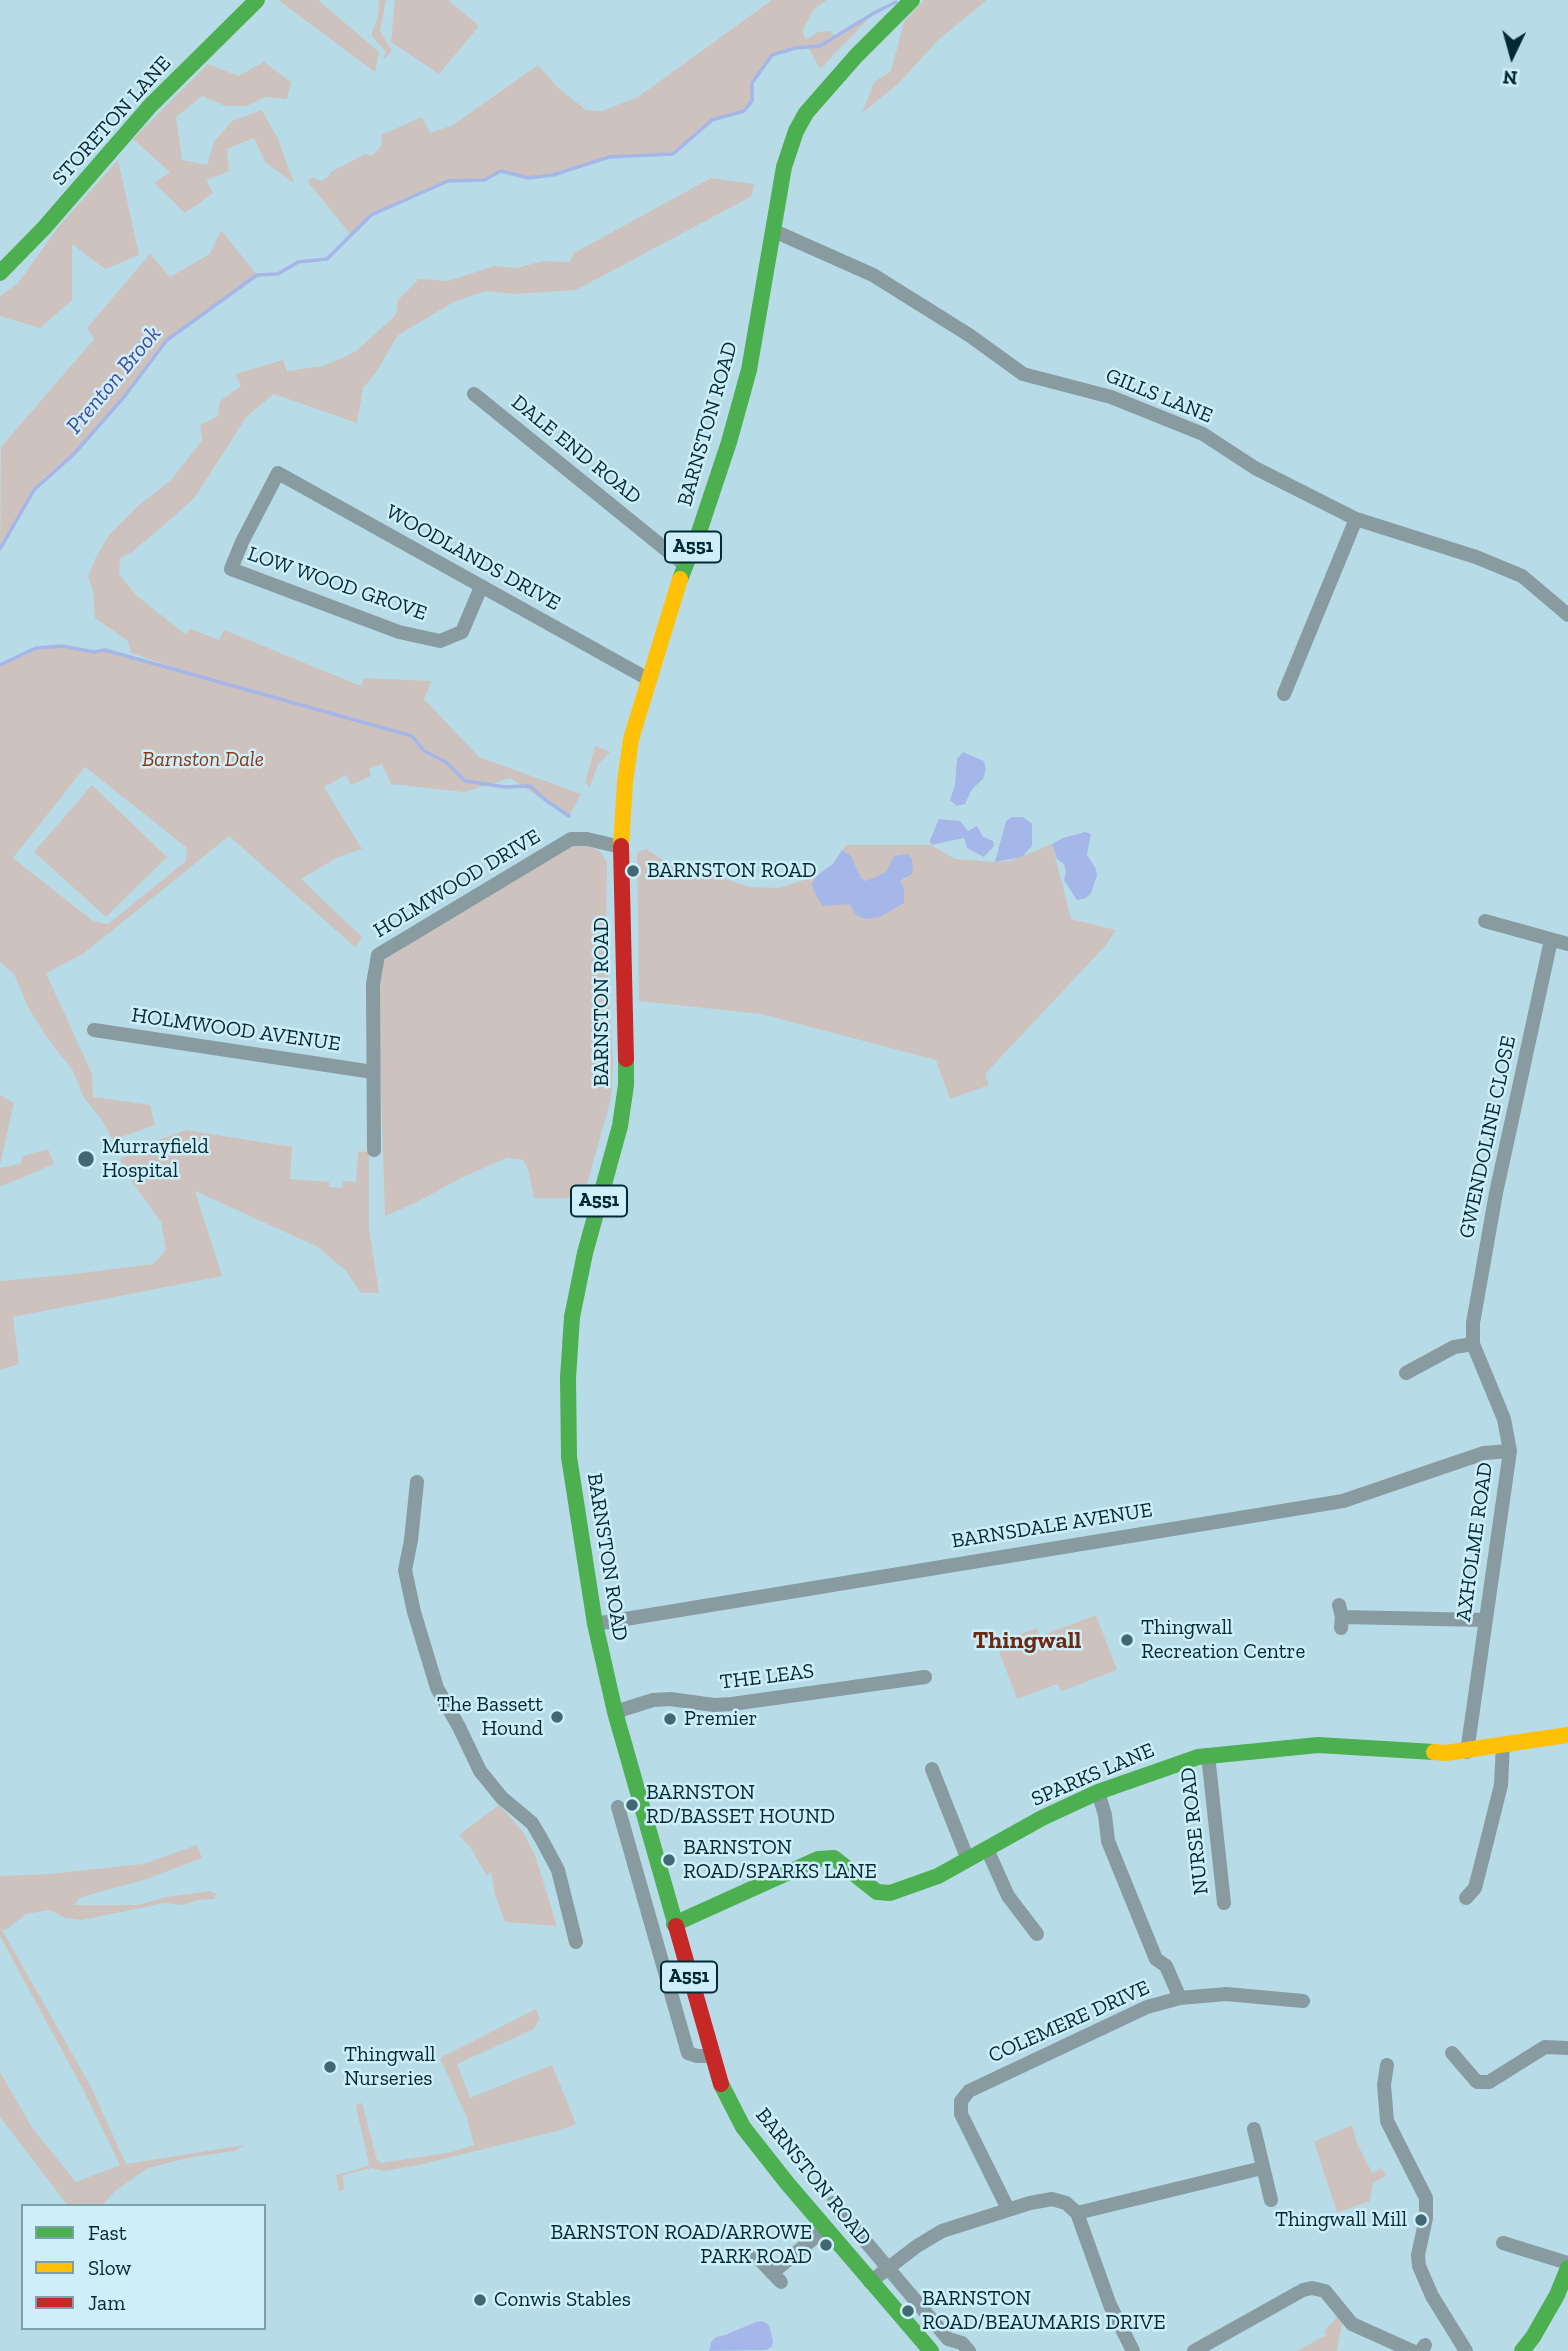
<!DOCTYPE html>
<style>
body{margin:0}
#map{position:relative;width:1568px;height:2351px;overflow:hidden;background:#b7dce7;font-family:"Zilla Slab",serif}
canvas{display:block}
.legend{position:absolute;left:21px;top:2204px;width:245px;height:126px;box-sizing:border-box;background:#ceeef8;border:2px solid #7ca0aa;margin:0;padding:9px 12px;list-style:none;font-size:21px;color:#022a34}
.legend li{display:flex;align-items:center;gap:14px;height:35px}
.legend b{width:35px;border:2px solid #7ca0aa}
.north{position:absolute;left:1477px;top:21px;width:70px;height:70px;-webkit-text-stroke:5px #ceeef8;paint-order:stroke;rotate:185deg;font-size:19px;font-weight:700;line-height:28px;text-align:center;color:#022a34}
.north::after{content:'';display:block;margin:auto;width:24px;height:32px;background:#022a34;clip-path:polygon(50% 0,100% 100%,50% 72%,0 100%)}
</style>
<div id="map">
<canvas width="1568" height="2351"></canvas>
<ul class="legend">
<li><b style="height:9px;background:#4caf50"></b>Fast</li>
<li><b style="height:9px;background:#ffc107"></b>Slow</li>
<li><b style="height:9px;background:#c62828"></b>Jam</li>
</ul>
<div class="north">N</div>
</div>
<script>
const context = document.querySelector('canvas').getContext('2d');
context.lineJoin = 'round';
function fillPath(path, color) { context.fillStyle = color; context.fill(path, 'evenodd'); }
const toPath = rows => new Path2D(rows.map(r => 'M' + r).join(''));
function trace(path, color, width, dash) { context.strokeStyle = color; context.lineWidth = width; context.lineCap = dash ? 'butt' : 'round'; context.setLineDash(dash || []); context.stroke(path); }
function write(font, color, halo, rows, align = 'center') {
  context.font = font + ' "Zilla Slab",serif'; context.lineWidth = 5; context.setLineDash([]); context.textBaseline = 'middle'; context.strokeStyle = halo; context.fillStyle = color; for (const [text, x, y, turn = 0] of rows) {
    context.save(); context.translate(x, y); context.rotate((+turn || 0) * Math.PI / 180); context.textAlign = isNaN(turn) ? turn : align; if (halo) context.strokeText(text, 0, 0); context.fillText(text, 0, 0); context.restore();
  }
}
const green = toPath([
 [278,0,318,0,379,52,375,72],
 [379,0,386,0,380,31,392,51,382,61,386,52,371,35,378,17],
 [395,0,448,0,479,26,439,74,391,42],
 [772,0,827,0,814,9,802,31,806,40,818,32,829,31,836,37,874,13,820,69,808,47,795,48,772,55,752,83,752,101,744,111,712,120,673,154,609,157,553,175,528,178,501,171,484,180,448,181,371,215,351,235,308,182,312,177,321,181,327,178,331,172,365,154,372,156,382,145,381,135,422,117,430,133,453,125,538,65,558,88,586,110,602,111,638,97],
 [924,0,987,0,938,40,898,84,862,113,874,82,891,71,904,22],
 [264,62,291,82,287,99,265,97,247,106,225,106,202,96,176,117,182,160,207,165,214,142,232,121,262,110,278,139,294,183,265,162,254,138,227,149,229,171,206,180,213,193,185,213,154,183,170,172,133,139,208,64,238,76],
 [118,160,139,255,105,269,72,244,72,300,40,328,0,316,0,296,18,283,59,226],
 [711,178,754,184,752,196,576,290,516,294,485,291,454,302,398,335,375,374,363,388,357,423,274,394,247,416,195,497,171,519,132,552,120,558,119,574,137,596,185,634,191,629,219,640,224,630,361,686,364,678,432,681,424,699,479,757,581,794,569,816,510,778,464,792,391,784,382,764,369,769,371,776,351,785,346,775,324,787,362,849,338,857,301,879,362,937,355,947,229,836,83,954,46,973,92,1074,93,1097,150,1105,155,1125,113,1140,101,1119,84,1098,73,1071,46,1036,29,1009,14,974,0,962,0,665,36,648,62,646,94,652,105,650,205,678,131,653,128,641,95,618,93,591,88,577,96,557,109,535,138,506,170,481,202,441,200,425,218,416,220,401,241,386,235,374,283,360,287,371,323,366,355,352,396,315,398,300,419,279,448,281,494,266,517,268,543,261,570,262,574,253],
 [85,767,187,848,186,861,108,924,93,921,13,858],
 [221,230,257,275,167,340,124,397,74,454,34,490,0,549,1,447,94,339,87,328,150,254,170,277,210,254],
 [595,746,610,752,598,764,590,787,585,783],
 [92,785,167,857,106,917,34,852],
 [567,843,587,845,600,851,607,862,606,938,613,1063,611,1099,583,1198,534,1198,528,1170,523,1160,507,1158,463,1177,415,1203,385,1216,379,1025,380,971,383,961],
 [1052,844,1071,919,1116,930,1106,945,985,1074,989,1085,950,1099,936,1060,761,1014,639,1001,637,852,646,849,675,868,709,874,750,887,779,888,816,876,812,884,836,903,849,904,856,915,880,917,903,903,900,881,908,878,886,872,866,881,861,878,851,856,842,850,847,845,931,845,955,859,995,862,1010,861],
 [0,1095,14,1103,0,1165],
 [186,1130,292,1147,290,1179,329,1182,329,1187,342,1188,343,1181,356,1182,358,1152,369,1151,369,1229,379,1293,361,1293,346,1271,318,1247,195,1191,222,1276,13,1317,19,1364,0,1370,0,1281,66,1275,153,1264,166,1250,161,1222,131,1180,120,1159,150,1146,153,1142],
 [48,1149,54,1164,0,1187,0,1168,20,1164,23,1156],
 [1096,1615,1117,1670,1062,1691,1057,1684,1017,1699,996,1643,1037,1628,1040,1636],
 [499,1805,523,1832,535,1855,557,1926,505,1922,495,1895,491,1871,487,1876,470,1847,459,1835],
 [197,1845,202,1858,144,1880,81,1897,73,1905,137,1905,166,1897,210,1891,216,1894,214,1899,198,1900,183,1905,164,1903,82,1920,65,1918,50,1910,26,1914,7,1929,2,1930,90,2085,126,2164,245,2145,234,2151,188,2158,148,2168,115,2191,102,2206,68,2206,0,2117,0,2072,33,2129,76,2182,120,2165,85,2093,0,1936,0,1876,49,1874,143,1864],
 [536,2009,540,2019,534,2029,457,2064,470,2098,552,2065,576,2124,557,2131,415,2166,383,2171,372,2168,343,2175,344,2189,339,2192,336,2175,365,2167,369,2164,356,2107,357,2104,362,2103,377,2160,382,2163,452,2152,474,2145,467,2118,440,2058],
 [1352,2125,1357,2143,1372,2173,1382,2168,1386,2176,1373,2183,1370,2201,1337,2213,1314,2142],
 [1337,2317,1342,2323,1337,2351,1297,2351,1326,2335,1324,2331]
]);
const water = toPath([
 [963,752,984,761,986,769,983,779,972,789,965,804,957,806,950,800,955,785,957,759],
 [1012,817,1023,817,1032,824,1032,846,1022,857,995,862,1006,821],
 [939,819,960,821,968,831,977,826,983,837,993,841,994,846,984,857,967,848,964,838,931,845,930,840],
 [1085,832,1091,834,1087,855,1096,869,1097,876,1091,893,1086,898,1077,900,1064,880,1066,872,1064,864,1057,859,1052,844,1063,838],
 [842,850,851,856,861,878,866,881,886,872,894,856,908,854,912,859,913,867,912,874,900,881,904,888,904,903,880,917,866,919,856,915,849,904,823,906,814,892,812,884,816,876,833,864],
 [763,2321,769,2325,773,2341,772,2346,767,2350,709,2351,711,2342,716,2337,725,2335,756,2322]
]);
const stream = toPath([
 [0,549,34,490,74,454,124,397,167,340,257,275,278,274,298,262,327,259,371,215,448,181,484,180,501,171,528,178,553,175,609,157,673,154,712,120,744,111,752,101,752,83,772,55,795,48,820,46,874,13,896,2],
 [0,665,36,648,62,646,94,652,105,650,412,736,424,751,446,762,465,781,505,787,530,786,544,799,569,816]
]);
const street = toPath([
 [774,231,873,275,969,335,1023,374,1111,397,1203,434,1255,468,1356,519,1476,557,1522,576,1568,615],
 [474,394,685,565],
 [481,587,462,632,440,641,399,632,231,569,242,542,278,473,648,679],
 [1284,694,1356,519],
 [1485,921,1568,944],
 [94,1030,373,1072],
 [374,1150,373,984,378,955,571,839,587,839,621,847],
 [1406,1373,1454,1347,1473,1344],
 [417,1482,411,1540,405,1570,414,1612,437,1688,459,1727,480,1771,502,1798,532,1823,542,1840,558,1870,576,1942],
 [1339,1605,1342,1617,1341,1628],
 [1342,1617,1485,1620],
 [595,1624,1343,1501,1484,1453,1510,1451],
 [615,1712,653,1700,670,1699,714,1705,732,1704,925,1677],
 [1467,1752,1510,1451,1504,1419,1473,1344,1473,1323,1496,1193,1551,940],
 [1208,1755,1224,1903],
 [932,1769,968,1860],
 [618,1807,688,2053,697,2056,711,2056],
 [987,1849,1008,1896,1037,1934],
 [1466,1898,1475,1888,1487,1841,1501,1785,1503,1744],
 [1180,1998,1226,1994,1303,2001],
 [1452,2053,1477,2082,1489,2082,1545,2047,1568,2048],
 [1387,2065,1384,2085,1387,2121,1426,2198,1426,2218,1418,2255,1419,2266,1432,2296,1466,2351],
 [1254,2129,1271,2200],
 [833,2203,948,2339,962,2343,969,2351],
 [1008,2209,961,2114,961,2101,969,2091,1147,2007,1180,1998,1166,1966,1156,1959,1108,1841,1105,1815,1098,1792],
 [1077,2213,1262,2168],
 [1503,2243,1568,2263],
 [757,2257,781,2282],
 [772,2273,826,2228],
 [870,2282,917,2246,942,2231,1030,2203,1052,2199,1066,2203,1077,2213,1110,2305,1133,2351],
 [1194,2351,1303,2290,1312,2288,1325,2291,1352,2324,1412,2351],
 [1421,2351,1425,2345]
]);
const fast = toPath([
 [0,273,44,228,150,106,257,0],
 [680,579,699,532,729,442,749,370,784,167,796,131,806,113,856,56,912,0],
 [626,1059,626,1085,620,1126,585,1253,572,1317,568,1378,569,1457,595,1624,615,1712,676,1926],
 [674,1924,818,1859,834,1858,877,1892,890,1893,938,1876,1042,1818,1098,1792,1198,1757,1318,1745,1434,1752],
 [721,2084,743,2127,787,2183,931,2351],
 [1522,2351,1533,2337,1557,2295,1568,2268]
]);
const slow = toPath([
 [621,846,625,782,631,739,680,579],
 [1434,1752,1446,1753,1568,1735]
]);
const jam = toPath([
 [621,846,626,1059],
 [676,1926,721,2084]
]);
const markers = [
 [633,871,7,"#416873"],
 [86,1159,9,"#416873"],
 [1127,1640,7,"#416873"],
 [557,1717,7,"#416873"],
 [670,1719,7,"#416873"],
 [632,1805,7,"#416873"],
 [669,1860,7,"#416873"],
 [330,2067,7,"#416873"],
 [1421,2220,7,"#416873"],
 [826,2245,7,"#416873"],
 [480,2300,7,"#416873"],
 [908,2311,7,"#416873"]
];
const shields = [
 [693,547,56],
 [599,1201,56],
 [689,1977,56]
];
const shieldNames = [
 ["A551",693,547],
 ["A551",599,1201],
 ["A551",689,1977]
];
const streetNames = [
 ["STORETON LANE",112,121,-48],
 ["GILLS LANE",1159,396,22],
 ["BARNSTON ROAD",708,424,-74],
 ["DALE END ROAD",576,450,39],
 ["WOODLANDS DRIVE",473,558,29],
 ["LOW WOOD GROVE",337,584,19],
 ["HOLMWOOD DRIVE",457,884,-31],
 ["BARNSTON ROAD",602,1002,-90],
 ["HOLMWOOD AVENUE",236,1030,8],
 ["GWENDOLINE CLOSE",1488,1137,-78],
 ["BARNSDALE AVENUE",1052,1526,-9],
 ["AXHOLME ROAD",1475,1542,-82],
 ["BARNSTON ROAD",607,1557,81],
 ["THE LEAS",767,1677,-7],
 ["SPARKS LANE",1093,1775,-23],
 ["NURSE ROAD",1195,1831,-96],
 ["COLEMERE DRIVE",1069,2022,-24],
 ["BARNSTON ROAD",813,2177,51]
];
const parkNames = [
 ["Barnston Dale",203,760]
];
const poiNames = [
 ["BARNSTON ROAD",647,871],
 ["Murrayfield",102,1147],
 ["Hospital",102,1171],
 ["Thingwall",1141,1628],
 ["Recreation Centre",1141,1652],
 ["The Bassett",543,1705,"right"],
 ["Hound",543,1729,"right"],
 ["Premier",684,1719],
 ["BARNSTON",646,1793],
 ["RD/BASSET HOUND",646,1817],
 ["BARNSTON",683,1848],
 ["ROAD/SPARKS LANE",683,1872],
 ["Thingwall",344,2055],
 ["Nurseries",344,2079],
 ["Thingwall Mill",1407,2220,"right"],
 ["BARNSTON ROAD/ARROWE",812,2233,"right"],
 ["PARK ROAD",812,2257,"right"],
 ["BARNSTON",922,2299],
 ["ROAD/BEAUMARIS DRIVE",922,2323],
 ["Conwis Stables",494,2300]
];
const waterNames = [
 ["Prenton Brook",114,380,-50]
];
const quarterNames = [
 ["Thingwall",1027,1641]
];
fillPath(green, '#cec2be');
fillPath(water, '#a5b6e9');
trace(stream, '#a5b6e9', 3.5);
trace(street, '#879ba1', 14);
trace(fast, '#4caf50', 16);
trace(slow, '#ffc107', 16);
trace(jam, '#c62828', 16);
for (const [x, y, r, color] of markers) { const dot = new Path2D(); dot.arc(x, y, r, 0, 2 * Math.PI); context.fillStyle = color; context.fill(dot); trace(dot, '#ceeef8', 2.5); }
for (const [x, y, w] of shields) { const box = new Path2D(); box.roundRect(x - w / 2, y - 15.5, w, 31, 5); context.fillStyle = '#ceeef8'; context.fill(box); trace(box, '#022a34', 2); }
write('bold 19px', '#022a34', null, shieldNames);
write('21px', '#022a34', '#ceeef8', streetNames);
write('italic 21px', '#903514', '#ceeef8', parkNames);
write('21px', '#022a34', '#ceeef8', poiNames, 'left');
write('italic 23px', '#484a9d', '#ceeef8', waterNames);
write('bold 24px', '#6b2a13', '#ceeef8', quarterNames);
</script>
